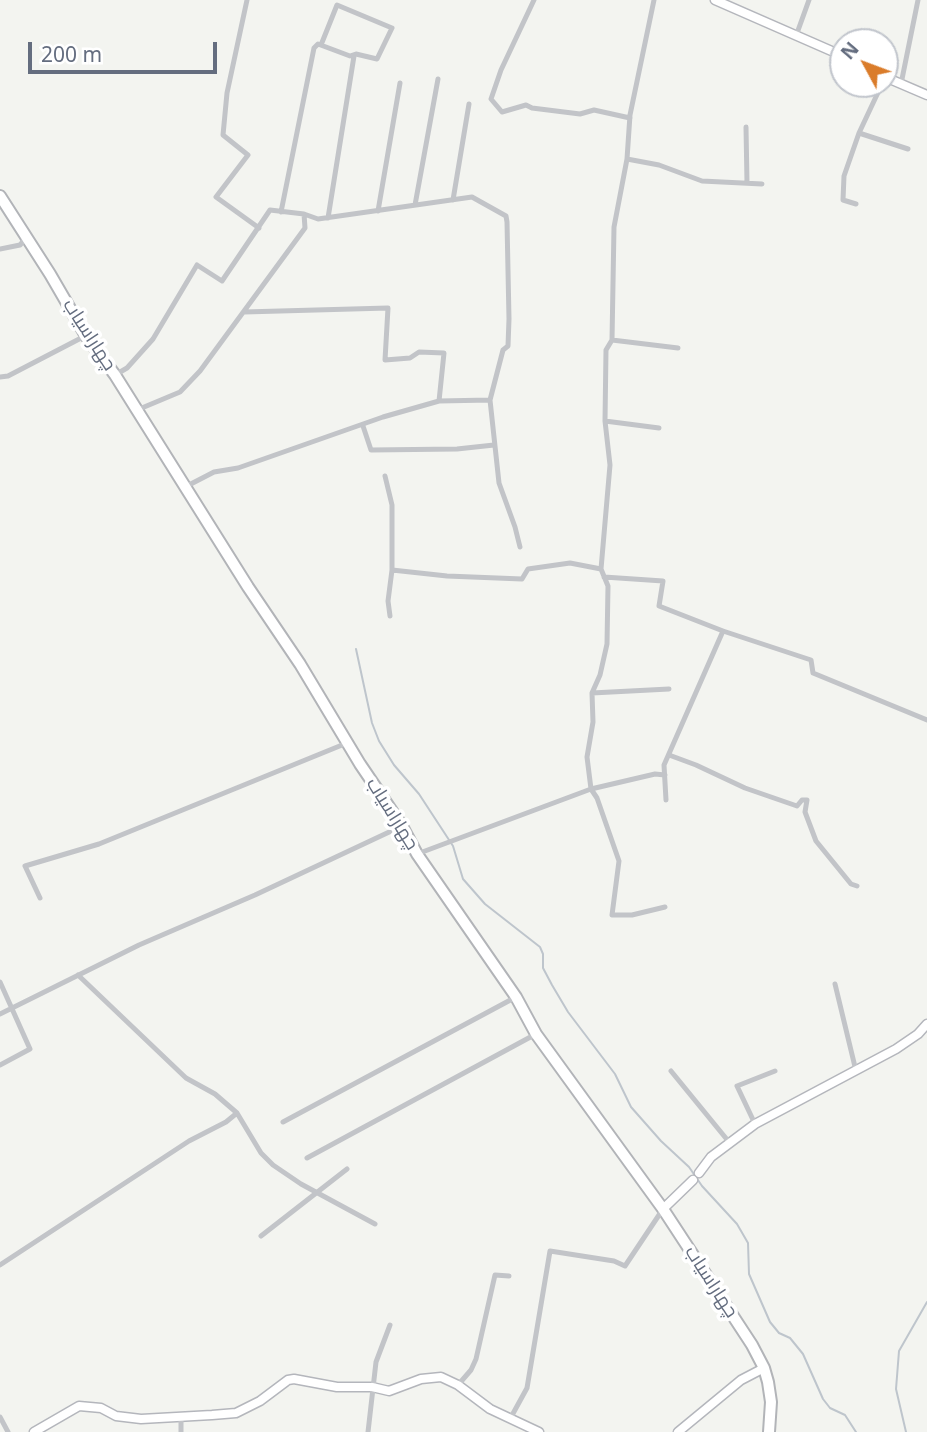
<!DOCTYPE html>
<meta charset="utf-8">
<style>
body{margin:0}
#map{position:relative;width:927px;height:1432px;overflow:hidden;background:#f3f4f0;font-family:"Noto Sans",sans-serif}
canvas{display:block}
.north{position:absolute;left:829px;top:28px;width:70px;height:70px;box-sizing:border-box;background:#fff;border:2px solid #c1c5cc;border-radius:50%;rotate:311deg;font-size:19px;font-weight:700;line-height:28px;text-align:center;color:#646d7f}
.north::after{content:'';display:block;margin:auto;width:24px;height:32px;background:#da7c2a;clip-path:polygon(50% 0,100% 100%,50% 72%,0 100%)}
.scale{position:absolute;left:28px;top:42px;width:189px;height:32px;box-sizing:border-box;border:4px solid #646d7f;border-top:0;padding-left:9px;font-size:21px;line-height:24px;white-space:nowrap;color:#646d7f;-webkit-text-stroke:5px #fff;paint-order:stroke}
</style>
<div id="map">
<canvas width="927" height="1432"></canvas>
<div class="north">N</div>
<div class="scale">200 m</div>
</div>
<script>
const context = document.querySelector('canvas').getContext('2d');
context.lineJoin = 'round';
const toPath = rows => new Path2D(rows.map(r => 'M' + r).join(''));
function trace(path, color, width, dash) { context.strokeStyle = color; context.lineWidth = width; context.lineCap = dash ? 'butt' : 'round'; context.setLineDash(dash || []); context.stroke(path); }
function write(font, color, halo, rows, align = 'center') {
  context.font = font + ' "Noto Sans",Cairo,sans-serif'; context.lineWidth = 7; context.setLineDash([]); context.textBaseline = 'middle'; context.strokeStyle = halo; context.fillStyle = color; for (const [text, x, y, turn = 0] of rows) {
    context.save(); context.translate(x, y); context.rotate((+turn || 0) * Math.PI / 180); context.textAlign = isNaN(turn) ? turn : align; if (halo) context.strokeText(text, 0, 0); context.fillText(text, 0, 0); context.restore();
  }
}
const stream = toPath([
 [356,649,372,723,379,741,394,765,419,794,453,846,463,879,485,904,540,947,543,954,543,968,552,985,568,1012,615,1074,631,1107,661,1141,689,1167,702,1186,737,1224,748,1243,749,1274,770,1322,779,1333,790,1338,803,1354,823,1399,830,1408,845,1415,856,1432],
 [906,1432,896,1389,899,1351,927,1302]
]);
const street = toPath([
 [247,0,227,93,223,135,248,155,216,197,259,228],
 [534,0,501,70,491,99,502,112,526,105,532,108,580,114,594,110,630,118],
 [654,0,630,115,627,159,614,227,612,340,606,350,605,421,610,465,601,569,608,586,607,644,600,675,592,693,593,722,587,757,591,789,597,798,619,861,612,915,632,915,665,907],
 [796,36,809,0],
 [901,84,918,0],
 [746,127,747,183],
 [859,133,908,149],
 [627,159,659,165,702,181,762,184],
 [453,200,469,104],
 [856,204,843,200,844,176,859,133,882,84],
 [415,205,438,79],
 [378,211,400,83],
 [281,212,314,48,318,44,350,56,356,54,377,59,392,28,337,5,321,45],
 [328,218,354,56],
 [0,249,20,245,26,238],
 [244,312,388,308,385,360,410,358,419,352,444,353,439,401],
 [612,340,678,348],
 [115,375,127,368,153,339,197,265,222,281,270,210,304,214,318,219,472,197,506,216,507,222,509,319,508,346,503,350,490,400,499,483,515,527,520,547],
 [0,377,8,376,85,336],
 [137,410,180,392,200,371,305,228,304,214],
 [605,421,659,428],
 [363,426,371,450,457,449,494,445],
 [385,476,392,505,392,570,388,601,390,616],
 [185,487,214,472,238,468,383,417,439,401,490,400],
 [392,570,447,576,522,579,528,569,570,563,601,569],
 [604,577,663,581,659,606,723,631,811,660,813,673,927,720],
 [592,693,669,689],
 [669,755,696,765,745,788,797,806,802,800,807,800,805,812,816,841,851,884,857,886],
 [666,800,664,765,723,631],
 [417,854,591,789,655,774,665,775],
 [40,898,25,866,99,844,347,743],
 [78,975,186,1078,215,1094,237,1113,261,1153,273,1165,301,1184,375,1224],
 [0,982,30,1049,0,1065],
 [835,984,856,1071],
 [0,1014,139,945,255,895,402,826],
 [671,1071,729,1142],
 [283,1122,516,997],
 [755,1124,737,1086,775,1071],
 [307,1158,536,1034],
 [261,1236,347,1169],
 [0,1265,189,1141,226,1122,237,1113],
 [458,1385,471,1370,476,1359,495,1275,509,1276],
 [181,1416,181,1432],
 [0,1417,8,1432],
 [510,1419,527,1388,550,1251,614,1261,625,1266,663,1209],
 [368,1432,376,1362,390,1325]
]);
const secondary = toPath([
 [715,0,843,56],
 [885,77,927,95],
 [699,1173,711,1157,755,1124,896,1049,918,1034,927,1024],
 [663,1209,693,1180],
 [34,1432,79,1406,101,1408,116,1416,141,1419,212,1415,236,1413,260,1401,288,1380,294,1379,337,1387,372,1387,389,1391,421,1379,441,1377,458,1385,490,1409,539,1432],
 [678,1432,741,1380,764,1368]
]);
const highway = toPath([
 [0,196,50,274,86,336,115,375,248,587,300,664,360,764,402,826,417,854,516,997,536,1034,663,1209,752,1345,764,1368,768,1382,771,1402,769,1432]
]);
const streetNames = [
 ["چهاراسیاب",89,335,57],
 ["چهاراسیاب",392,814,58],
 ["چهاراسیاب",711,1282,57]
];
trace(stream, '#bec5cc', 2);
trace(secondary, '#b4b6bc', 11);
trace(highway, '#b2b4b8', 14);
trace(street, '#c2c4c8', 5);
trace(secondary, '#fff', 8);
trace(highway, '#fff', 10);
write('19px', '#646d7f', '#fff', streetNames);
</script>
